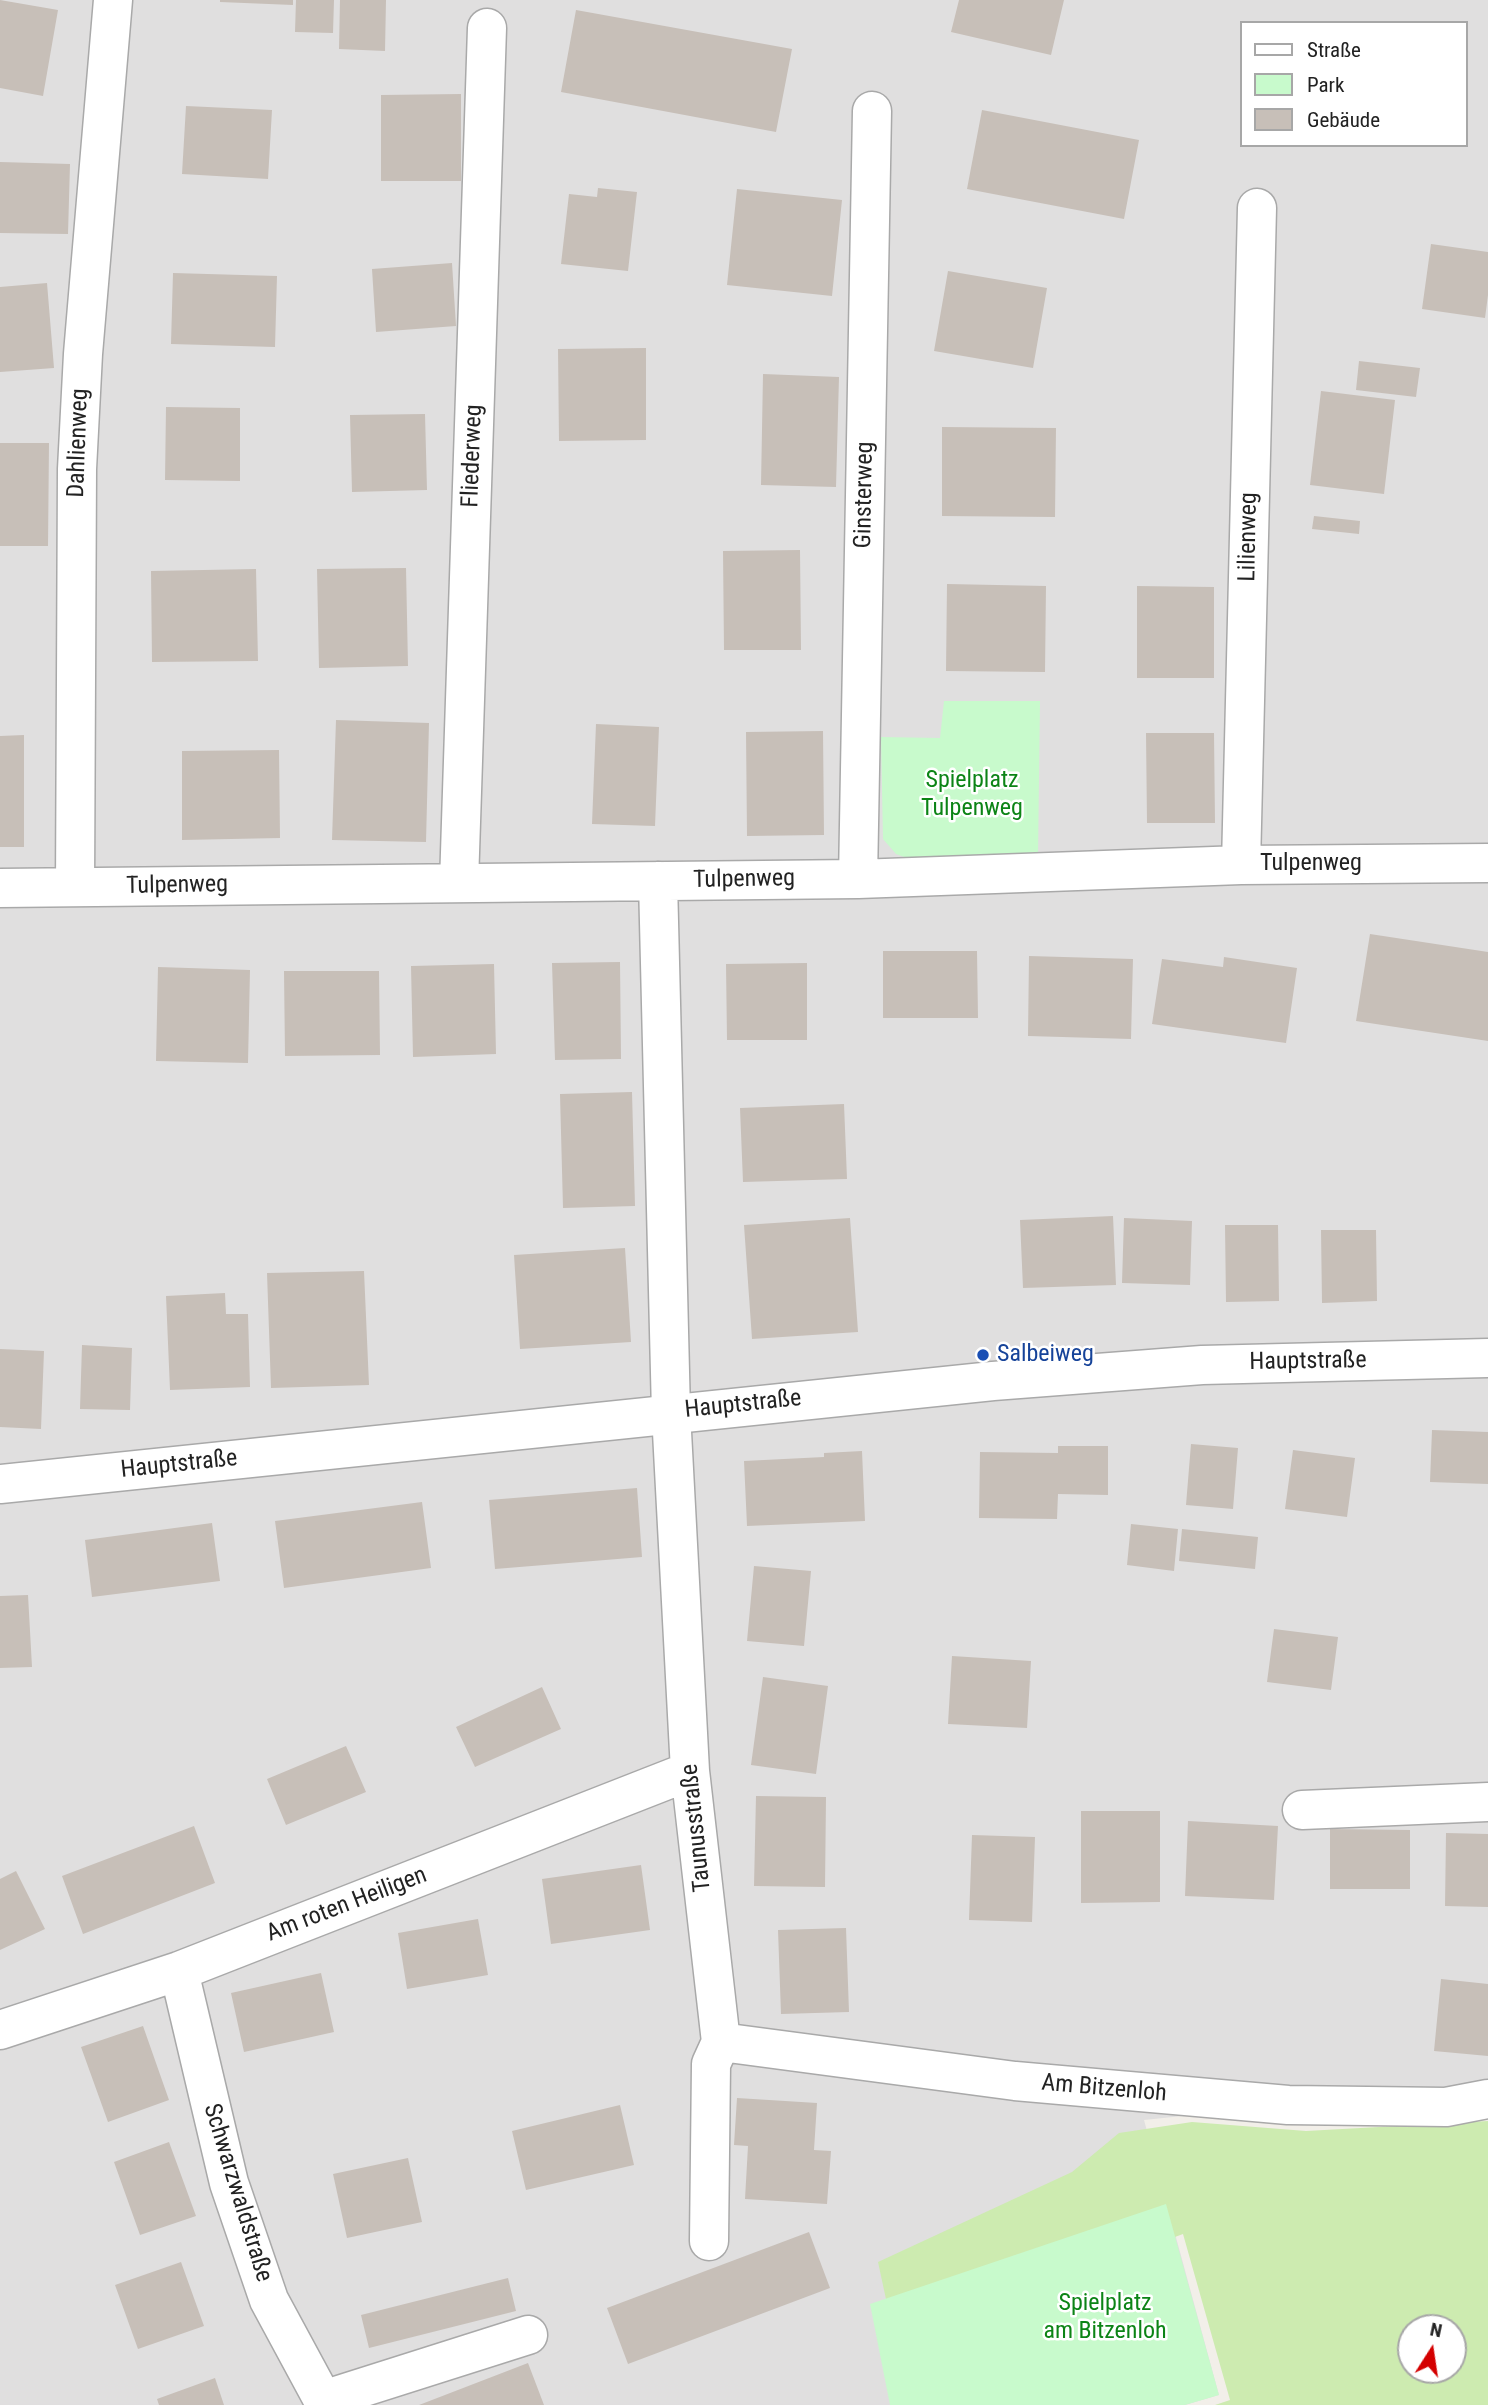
<!DOCTYPE html>
<meta charset="utf-8">
<style>
body{margin:0}
#map{position:relative;width:1488px;height:2405px;overflow:hidden;background:#f2efe9;font-family:"Roboto Condensed",sans-serif}
canvas{display:block}
.legend{position:absolute;left:1240px;top:21px;width:228px;height:126px;box-sizing:border-box;background:#fff;border:2px solid #a7a7a7;margin:0;padding:9px 12px;list-style:none;font-size:21px;color:#222}
.legend li{display:flex;align-items:center;gap:14px;height:35px}
.legend b{width:35px;border:2px solid #a7a7a7}
.north{position:absolute;left:1397px;top:2314px;width:70px;height:70px;box-sizing:border-box;background:#fff;border:2px solid #a7a7a7;border-radius:50%;rotate:12deg;font-size:19px;font-weight:700;line-height:28px;text-align:center;color:#222}
.north::after{content:'';display:block;margin:auto;width:24px;height:32px;background:#d40000;clip-path:polygon(50% 0,100% 100%,50% 72%,0 100%)}
</style>
<div id="map">
<canvas width="1488" height="2405"></canvas>
<ul class="legend">
<li><b style="height:9px;background:#fff"></b>Straße</li>
<li><b style="height:19px;background:#c8facc"></b>Park</li>
<li><b style="height:19px;background:#c7bfb8"></b>Gebäude</li>
</ul>
<div class="north">N</div>
</div>
<script>
const context = document.querySelector('canvas').getContext('2d');
context.lineJoin = 'round';
function fillPath(path, color) { context.fillStyle = color; context.fill(path, 'evenodd'); }
const toPath = rows => new Path2D(rows.map(r => 'M' + r).join(''));
function trace(path, color, width, dash) { context.strokeStyle = color; context.lineWidth = width; context.lineCap = dash ? 'butt' : 'round'; context.setLineDash(dash || []); context.stroke(path); }
function write(font, color, halo, rows, align = 'center') {
  context.font = font + ' "Roboto Condensed",sans-serif'; context.lineWidth = 5; context.setLineDash([]); context.textBaseline = 'middle'; context.strokeStyle = halo; context.fillStyle = color; for (const [text, x, y, turn = 0] of rows) {
    context.save(); context.translate(x, y); context.rotate((+turn || 0) * Math.PI / 180); context.textAlign = isNaN(turn) ? turn : align; if (halo) context.strokeText(text, 0, 0); context.fillText(text, 0, 0); context.restore();
  }
}
const residential = toPath([
 [0,0,1488,0,1488,2099,1288,2105,1144,2120,1219,2395,1185,2405,0,2405],
 [1241,23,1465,23,1465,145,1241,145]
]);
const grass = toPath([
 [1488,2121,1488,2405,1215,2405,1230,2400,1183,2234,895,2341,878,2262,1072,2172,1119,2133,1192,2122,1306,2131],
 [1411,2328,1453,2328,1453,2370,1411,2370]
]);
const park = toPath([
 [944,701,1040,701,1038,857,915,861,896,854,883,839,881,737,940,738],
 [1166,2204,1219,2395,1185,2405,890,2405,870,2304]
]);
const building = toPath([
 [0,0,58,10,43,96,0,88],
 [220,0,293,0,293,5,220,2],
 [296,0,334,0,333,33,295,32],
 [340,0,386,0,385,51,339,49],
 [959,0,1064,0,1051,55,951,32],
 [576,10,792,49,776,132,561,92],
 [461,94,461,181,381,181,381,95],
 [186,106,272,110,268,179,182,174],
 [982,110,1139,140,1124,219,967,189],
 [0,162,70,164,68,234,0,233],
 [598,188,637,192,628,271,561,264,569,194,597,197],
 [737,189,842,200,832,296,727,285],
 [1431,244,1488,252,1488,295,1485,318,1422,309],
 [452,263,456,326,376,332,372,269],
 [948,271,1047,288,1033,368,934,351],
 [173,273,277,276,275,347,171,344],
 [47,283,54,368,0,372,0,287],
 [646,348,646,440,559,441,558,349],
 [1359,361,1420,368,1416,397,1356,390],
 [763,374,839,377,836,487,761,485],
 [1321,391,1395,400,1384,494,1310,485],
 [166,407,240,408,240,481,165,480],
 [425,414,427,490,352,492,350,415],
 [942,427,1056,428,1055,517,942,516],
 [0,443,49,443,48,546,0,546],
 [1314,516,1360,521,1359,534,1312,529],
 [800,550,801,650,724,650,723,551],
 [406,568,408,666,319,668,317,569],
 [256,569,258,661,152,662,151,571],
 [947,584,1046,586,1045,672,946,671],
 [1137,586,1214,587,1214,678,1137,678],
 [336,720,429,723,426,842,332,840],
 [596,724,659,727,655,826,592,824],
 [823,731,824,835,747,836,746,732],
 [1146,733,1214,733,1215,823,1147,823],
 [24,735,24,847,0,847,0,736],
 [279,750,280,838,182,840,182,751],
 [1370,934,1488,952,1488,1041,1356,1021],
 [883,951,977,951,978,1018,883,1018],
 [1029,956,1133,959,1131,1039,1028,1036],
 [1224,957,1297,968,1286,1043,1152,1024,1162,959,1223,967],
 [620,962,621,1059,555,1060,552,963],
 [807,963,807,1040,727,1040,726,964],
 [494,964,496,1054,413,1057,411,966],
 [158,967,250,970,248,1063,156,1061],
 [284,971,379,971,380,1055,285,1056],
 [632,1092,635,1206,563,1208,560,1094],
 [844,1104,847,1179,743,1182,740,1108],
 [1113,1216,1116,1285,1023,1288,1020,1220],
 [850,1218,858,1332,752,1339,744,1225],
 [1124,1218,1192,1221,1190,1285,1122,1283],
 [1225,1225,1278,1225,1279,1301,1226,1302],
 [1321,1230,1376,1230,1377,1301,1322,1303],
 [625,1248,631,1342,520,1349,514,1255],
 [364,1271,369,1385,271,1388,267,1273],
 [225,1293,226,1314,248,1314,250,1387,170,1390,166,1296],
 [82,1345,132,1348,130,1410,80,1409],
 [0,1349,44,1351,41,1429,0,1427],
 [1432,1430,1488,1432,1488,1484,1430,1482],
 [1191,1444,1238,1448,1233,1509,1186,1505],
 [1058,1446,1108,1446,1108,1495,1058,1494,1057,1519,979,1518,980,1452,1058,1453],
 [1293,1450,1355,1458,1347,1517,1285,1509],
 [862,1451,865,1521,747,1526,744,1461,824,1457,824,1453],
 [637,1488,642,1557,495,1569,489,1500],
 [422,1502,431,1568,284,1588,275,1521],
 [212,1523,220,1581,92,1597,85,1540],
 [1131,1524,1178,1529,1174,1571,1127,1565],
 [1182,1529,1258,1537,1255,1569,1179,1561],
 [754,1566,811,1571,804,1646,747,1641],
 [28,1595,32,1667,0,1668,0,1596],
 [1274,1629,1338,1637,1331,1690,1267,1682],
 [952,1656,1031,1661,1027,1728,948,1724],
 [763,1677,828,1686,816,1774,751,1765],
 [542,1687,561,1729,475,1767,456,1727],
 [346,1746,366,1792,286,1825,267,1779],
 [756,1796,826,1797,825,1887,754,1886],
 [1081,1811,1160,1811,1160,1902,1081,1903],
 [1188,1821,1278,1826,1274,1900,1185,1896],
 [194,1826,215,1883,83,1934,62,1876],
 [1330,1829,1410,1830,1410,1889,1330,1889],
 [1446,1833,1488,1834,1488,1907,1445,1906],
 [972,1835,1035,1837,1032,1922,969,1920],
 [641,1865,650,1930,551,1944,542,1879],
 [16,1871,45,1929,0,1950,0,1879],
 [478,1919,488,1975,407,1989,398,1933],
 [846,1928,849,2012,781,2014,778,1930],
 [321,1973,334,2032,244,2052,231,1993],
 [1441,1979,1488,1984,1488,2056,1434,2051],
 [143,2026,169,2100,108,2122,81,2047],
 [737,2098,817,2103,814,2150,831,2151,827,2204,745,2199,748,2146,734,2145],
 [620,2105,634,2165,526,2190,512,2131],
 [169,2142,196,2216,140,2235,114,2162],
 [408,2158,422,2222,347,2238,333,2174],
 [809,2232,830,2288,628,2364,607,2308],
 [181,2262,204,2326,138,2349,115,2285],
 [508,2278,516,2311,369,2348,361,2315],
 [528,2363,544,2405,419,2405],
 [215,2378,224,2405,159,2405,157,2399]
]);
const minor = toPath([
 [1241,865,1257,208],
 [858,879,872,111],
 [658,881,671,1413,690,1771,721,2042,711,2064,709,2241],
 [459,883,487,28],
 [75,887,77,469,83,354,113,0],
 [0,888,858,879,1241,865,1488,863],
 [1302,1810,1488,1802],
 [179,1971,229,2183,269,2300,323,2400,528,2335],
 [0,2030,179,1971,690,1771],
 [721,2042,1015,2081,1288,2105,1446,2107,1488,2099]
]);
const tertiary = toPath([
 [0,1484,993,1381,1202,1365,1488,1358]
]);
const markers = [
 [983,1355,7,"#1a4fb4"]
];
const streetNames = [
 ["Dahlienweg",79,443,-88],
 ["Fliederweg",473,456,-88],
 ["Ginsterweg",865,495,-89],
 ["Lilienweg",1249,537,-89],
 ["Tulpenweg",1311,864],
 ["Tulpenweg",744,880,-1],
 ["Tulpenweg",177,886,-1],
 ["Hauptstraße",1308,1362,-1],
 ["Hauptstraße",743,1405,-6],
 ["Hauptstraße",179,1465,-6],
 ["Taunusstraße",697,1828,-96],
 ["Am roten Heiligen",347,1905,-21],
 ["Am Bitzenloh",1104,2089,5],
 ["Schwarzwaldstraße",237,2193,73]
];
const parkNames = [
 ["Spielplatz",972,781],
 ["Tulpenweg",972,809],
 ["Spielplatz",1105,2304],
 ["am Bitzenloh",1105,2332]
];
const transitNames = [
 ["Salbeiweg",997,1355]
];
fillPath(residential, '#e0dfdf');
fillPath(grass, '#cdebb0');
fillPath(park, '#c8facc');
fillPath(building, '#c7bfb8');
trace(minor, '#a9a9a9', 41);
trace(tertiary, '#a9a9a9', 41);
trace(minor, '#fff', 38);
trace(tertiary, '#fff', 38);
for (const [x, y, r, color] of markers) { const dot = new Path2D(); dot.arc(x, y, r, 0, 2 * Math.PI); context.fillStyle = color; context.fill(dot); trace(dot, '#fff', 2.5); }
write('24px', '#222', '#fff', streetNames);
write('24px', '#0c8416', '#fff', parkNames);
write('24px', '#164399', '#fff', transitNames, 'left');
</script>
